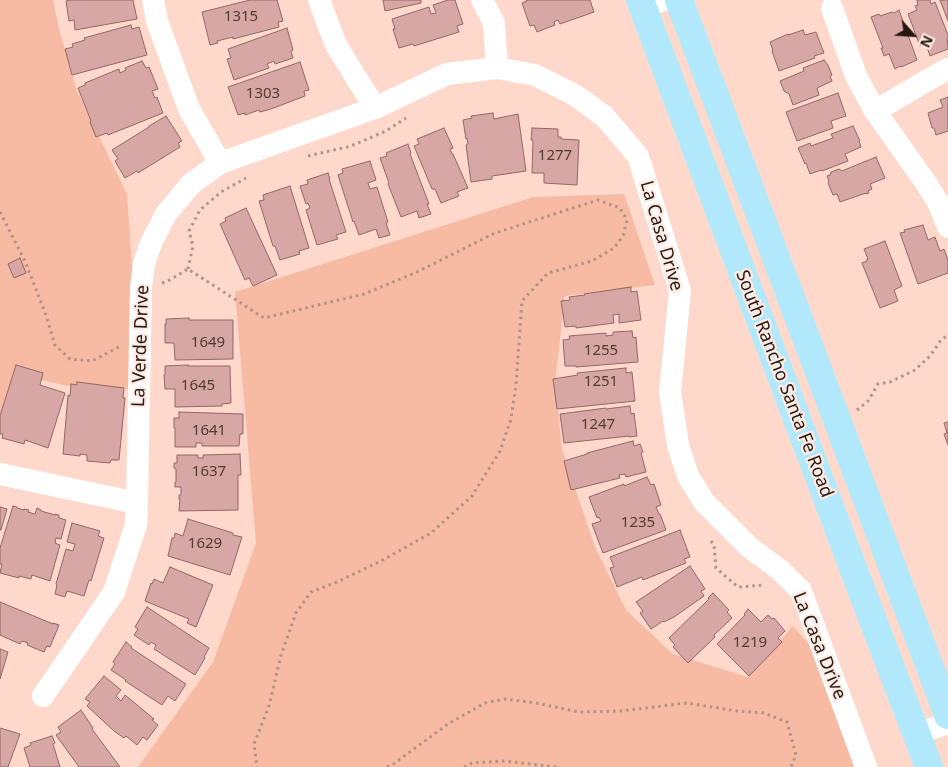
<!DOCTYPE html>
<style>
body{margin:0}
#map{position:relative;width:948px;height:767px;overflow:hidden;background:#fed9cb;font-family:"Noto Sans",sans-serif}
canvas{display:block}
.north{position:absolute;left:888px;top:10px;width:50px;height:50px;-webkit-text-stroke:4px #feebe4;paint-order:stroke;rotate:116deg;font-size:14px;font-weight:700;line-height:20px;text-align:center;color:#261710}
.north::after{content:'';display:block;margin:auto;width:18px;height:22px;background:#261710;clip-path:polygon(50% 0,100% 100%,50% 72%,0 100%)}
</style>
<div id="map">
<canvas width="948" height="767"></canvas>
<div class="north">N</div>
</div>
<script>
const context = document.querySelector('canvas').getContext('2d');
context.lineJoin = 'round';
function fillPath(path, color) { context.fillStyle = color; context.fill(path, 'evenodd'); }
const toPath = rows => new Path2D(rows.map(r => 'M' + r).join(''));
function trace(path, color, width, dash) { context.strokeStyle = color; context.lineWidth = width; context.lineCap = dash ? 'butt' : 'round'; context.setLineDash(dash || []); context.stroke(path); }
function write(font, color, halo, rows, align = 'center') {
  context.font = font + ' "Noto Sans",sans-serif'; context.lineWidth = 4.5; context.setLineDash([]); context.textBaseline = 'middle'; context.strokeStyle = halo; context.fillStyle = color; for (const [text, x, y, turn = 0] of rows) {
    context.save(); context.translate(x, y); context.rotate((+turn || 0) * Math.PI / 180); context.textAlign = isNaN(turn) ? turn : align; if (halo) context.strokeText(text, 0, 0); context.fillText(text, 0, 0); context.restore();
  }
}
const green = toPath([
 [0,0,53,0,60,33,77,91,127,194,136,323,129,389,68,386,13,374,0,415],
 [624,194,655,285,565,296,555,383,562,449,595,547,626,610,673,654,748,677,793,626,816,652,860,767,138,767,213,662,256,543,235,292,533,197]
]);
const building = toPath([
 [70,0,133,0,137,19,75,30,74,20,69,21,66,1,70,0],
 [250,0,277,0,283,21,278,22,279,27,233,39,233,37,217,41,218,43,210,45,202,12,250,0],
 [383,0,421,0,421,3,385,11,383,0],
 [448,0,455,0,463,24,457,26,459,32,414,46,413,44,399,48,393,29,395,29,392,19,429,7,431,14,436,13,433,5,448,0],
 [526,0,590,0,594,12,560,24,558,20,554,22,555,25,537,32,534,25,530,26,522,3,527,1,526,0],
 [917,0,930,0,931,4,935,2,948,35,948,38,947,38,948,49,930,56,926,44,920,46,908,14,917,10,915,6,918,5,917,0],
 [940,0,948,0,948,21,940,0],
 [899,10,917,60,901,67,900,66,895,69,889,54,884,56,881,48,883,48,871,17,879,14,880,16,892,12,894,13,899,10],
 [131,25,132,29,139,27,147,55,72,75,65,49,73,47,72,44,85,40,84,38,131,25],
 [287,28,293,50,291,51,293,58,275,64,274,61,267,64,269,68,234,80,227,59,231,58,228,49,287,28],
 [803,30,805,35,816,32,824,53,814,56,815,58,779,71,772,51,773,51,770,42,788,34,788,35,803,30],
 [824,60,828,65,832,75,830,76,832,81,817,88,819,95,793,105,789,94,784,91,780,81,804,71,803,68,824,60],
 [142,61,146,68,149,67,158,89,152,91,155,98,157,97,163,113,108,135,107,133,96,137,90,122,91,121,78,88,85,85,85,83,119,69,120,73,126,70,125,68,142,61],
 [300,62,309,90,304,91,305,96,271,109,260,112,259,110,245,115,245,113,238,115,228,87,300,62],
 [838,93,846,116,831,121,833,128,797,141,786,112,838,93],
 [948,97,948,131,936,135,934,128,932,128,928,113,943,107,940,100,948,97],
 [493,113,494,119,518,114,526,171,492,176,492,179,471,182,466,145,468,144,467,138,466,139,463,120,472,118,471,116,493,113],
 [166,116,182,141,178,143,180,147,138,173,137,171,125,178,115,161,118,159,112,150,149,127,149,126,166,116],
 [853,126,860,141,859,141,861,147,845,154,848,161,822,171,821,170,810,174,806,163,805,164,798,148,810,143,811,146,833,138,831,134,853,126],
 [444,128,453,148,450,149,452,154,453,154,468,188,457,192,459,196,441,203,435,189,432,189,414,146,419,144,417,139,444,128],
 [532,128,558,129,558,137,561,137,561,139,579,140,577,185,544,183,544,173,532,173,533,140,531,140,532,128],
 [408,144,411,153,410,154,429,204,427,204,431,214,419,218,417,211,401,217,388,184,389,183,380,158,387,156,386,153,408,144],
 [876,157,885,178,870,184,872,189,868,191,869,193,866,194,866,193,840,202,837,194,833,195,828,183,829,181,827,176,830,175,831,172,839,169,842,171,876,157],
 [370,161,376,180,368,183,370,189,377,187,388,222,386,223,390,235,379,238,376,229,359,235,354,221,353,222,338,175,343,173,342,169,370,161],
 [328,173,330,179,329,179,346,232,336,235,338,239,317,245,306,210,310,208,308,203,306,204,300,186,308,184,307,180,328,173],
 [290,186,309,248,299,251,300,254,280,260,275,246,273,246,259,201,264,200,263,195,290,186],
 [246,208,277,275,253,286,249,278,245,280,220,224,226,221,225,218,246,208],
 [923,225,928,240,935,237,940,251,944,249,948,260,948,273,918,284,900,233,905,232,904,230,923,225],
 [885,241,902,286,894,290,898,301,880,308,862,263,867,261,867,259,868,259,864,249,885,241],
 [20,258,26,273,14,278,8,264,20,258],
 [631,287,631,292,637,291,641,320,619,323,619,314,613,315,614,323,576,328,576,326,565,327,561,301,570,300,569,297,585,295,584,294,631,287],
 [189,318,189,320,233,320,233,359,175,360,174,343,165,343,165,324,166,324,166,319,189,318],
 [632,331,633,338,636,337,638,362,576,367,576,366,565,366,563,340,570,339,569,336,606,333,606,336,613,335,613,332,632,331],
 [16,365,43,373,40,385,65,393,48,448,25,440,24,444,2,438,3,434,0,434,0,416,16,365],
 [188,365,188,366,230,366,231,403,222,404,222,406,175,407,175,389,165,389,164,375,165,375,165,366,188,365],
 [626,368,626,373,632,372,635,401,557,409,553,379,578,375,577,373,626,368],
 [77,382,124,388,123,398,125,398,119,460,111,460,110,463,87,461,87,455,80,454,80,456,63,454,68,395,70,396,71,384,77,385,77,382],
 [630,406,631,414,634,413,637,436,629,437,629,436,564,443,560,414,606,408,606,409,630,406],
 [179,412,243,414,243,434,240,434,239,446,202,446,202,443,196,443,196,447,175,447,175,428,174,428,174,418,179,418,179,412],
 [948,422,948,445,944,434,947,433,944,423,948,422],
 [633,441,634,446,640,444,643,452,641,453,646,472,626,477,625,474,619,475,620,478,571,490,564,461,587,454,587,453,633,441],
 [240,454,241,475,238,475,238,510,179,511,180,499,179,499,179,495,181,495,181,487,175,487,175,482,176,482,176,469,174,468,174,463,177,463,177,455,198,455,198,458,203,458,203,455,240,454],
 [647,477,651,485,654,484,661,505,656,507,659,514,660,514,666,530,603,553,592,524,601,521,599,517,597,518,589,497,624,484,624,486,647,477],
 [13,506,17,507,17,508,24,510,24,509,29,510,28,512,35,514,37,508,41,510,41,511,55,515,55,514,59,515,59,518,66,520,61,539,56,538,55,543,60,545,50,581,32,575,31,579,19,576,19,578,0,573,2,564,0,564,0,548,13,506],
 [0,507,7,509,1,530,0,530,0,507],
 [188,519,233,533,233,535,242,537,230,575,168,556,172,538,174,538,175,533,183,536,188,519],
 [72,523,100,531,98,536,104,538,91,581,89,580,84,596,67,591,65,597,55,594,57,585,56,584,66,549,73,551,75,544,67,542,72,523],
 [680,530,690,557,684,559,686,563,643,580,642,577,617,587,610,568,614,567,610,557,680,530],
 [690,566,705,589,701,591,704,596,674,617,664,622,663,621,651,629,640,613,643,611,636,602,690,566],
 [170,567,213,585,196,627,187,623,189,619,145,601,151,583,152,584,154,579,163,583,170,567],
 [713,593,729,610,727,612,732,618,714,635,715,637,688,663,673,647,675,645,669,638,709,599,708,598,713,593],
 [0,602,53,624,53,623,59,625,50,647,47,646,44,652,27,645,28,643,22,641,20,644,0,635,0,602],
 [147,607,209,648,204,657,205,658,195,675,154,649,156,645,151,642,149,645,134,635,138,629,135,627,147,607],
 [748,609,761,622,768,615,772,619,774,618,785,631,778,638,782,642,749,676,717,644,745,615,744,614,748,609],
 [126,642,132,647,131,648,186,684,175,701,168,696,162,705,125,681,126,680,111,670,115,664,113,662,126,642],
 [0,649,8,652,0,679,0,649],
 [104,676,121,690,116,696,121,701,125,695,154,719,152,720,158,725,147,740,143,737,137,745,126,736,124,738,114,731,87,706,90,702,85,699,104,676],
 [81,710,93,728,92,729,120,767,79,767,56,735,61,732,58,727,81,710],
 [0,728,20,734,8,767,0,767,0,728],
 [52,736,55,743,53,744,60,767,30,767,24,748,31,745,30,743,52,736]
]);
const path = toPath([
 [308,156,351,146,386,131,406,118],
 [0,212,25,261,46,315,55,345,70,359,92,361,119,347],
 [188,269,193,246,189,231,200,210,221,192,246,178],
 [162,283,168,281,188,269,264,318,364,294,417,272,495,233,598,200,620,208,627,220,623,236,614,248,592,261,548,273,522,301,516,385,511,419,500,451,472,496,431,533,381,561,337,582,311,592,296,613,281,655,269,706,254,744,257,767],
 [857,410,868,401,878,384,890,382,915,370,930,356,941,340,948,335],
 [711,541,714,545,716,568,738,587,764,585],
 [387,767,392,765,448,724,485,703,505,699,536,703,579,712,620,711,687,703,737,711,764,713,787,722,796,755,791,767],
 [464,767,472,763,505,761,556,767]
]);
const minor = toPath([
 [153,0,157,21,189,109,220,163],
 [319,0,336,45,375,108],
 [482,0,494,23,497,68],
 [643,7,664,0],
 [832,8,856,76,875,111,926,183,938,202,948,227],
 [875,111,940,73,948,69],
 [0,474,137,503],
 [43,696,114,592,136,525,137,503,141,287,144,264,151,243,166,214,191,184,220,163,375,108,447,74,497,68,535,75,575,95,604,116,638,156,680,291,670,392,678,445,688,476,704,502,749,547,780,570,801,591,866,767],
 [917,734,948,723]
]);
const major = toPath([
 [640,0,859,584,929,767],
 [679,0,948,715]
]);
const numberNames = [
 ["1315",241,17],
 ["1303",263,94],
 ["1277",555,156],
 ["1649",208,343],
 ["1255",601,351],
 ["1251",601,382],
 ["1645",198,386],
 ["1247",598,425],
 ["1641",209,431],
 ["1637",209,472],
 ["1235",638,523],
 ["1629",205,544],
 ["1219",750,643]
];
const streetNames = [
 ["La Casa Drive",661,236,74],
 ["La Verde Drive",141,346,-88],
 ["South Rancho Santa Fe Road",784,384,69],
 ["La Casa Drive",819,646,68]
];
fillPath(green, '#f7baa2');
fillPath(building, '#d6a7a4');
trace(building, '#936765', 1);
trace(path, '#b09388', 3, [2.5, 4]);
trace(minor, '#fff', 22);
trace(major, '#b2e8fb', 28);
write('15px', '#523b35', null, numberNames);
write('18px', '#261710', '#feebe4', streetNames);
</script>
